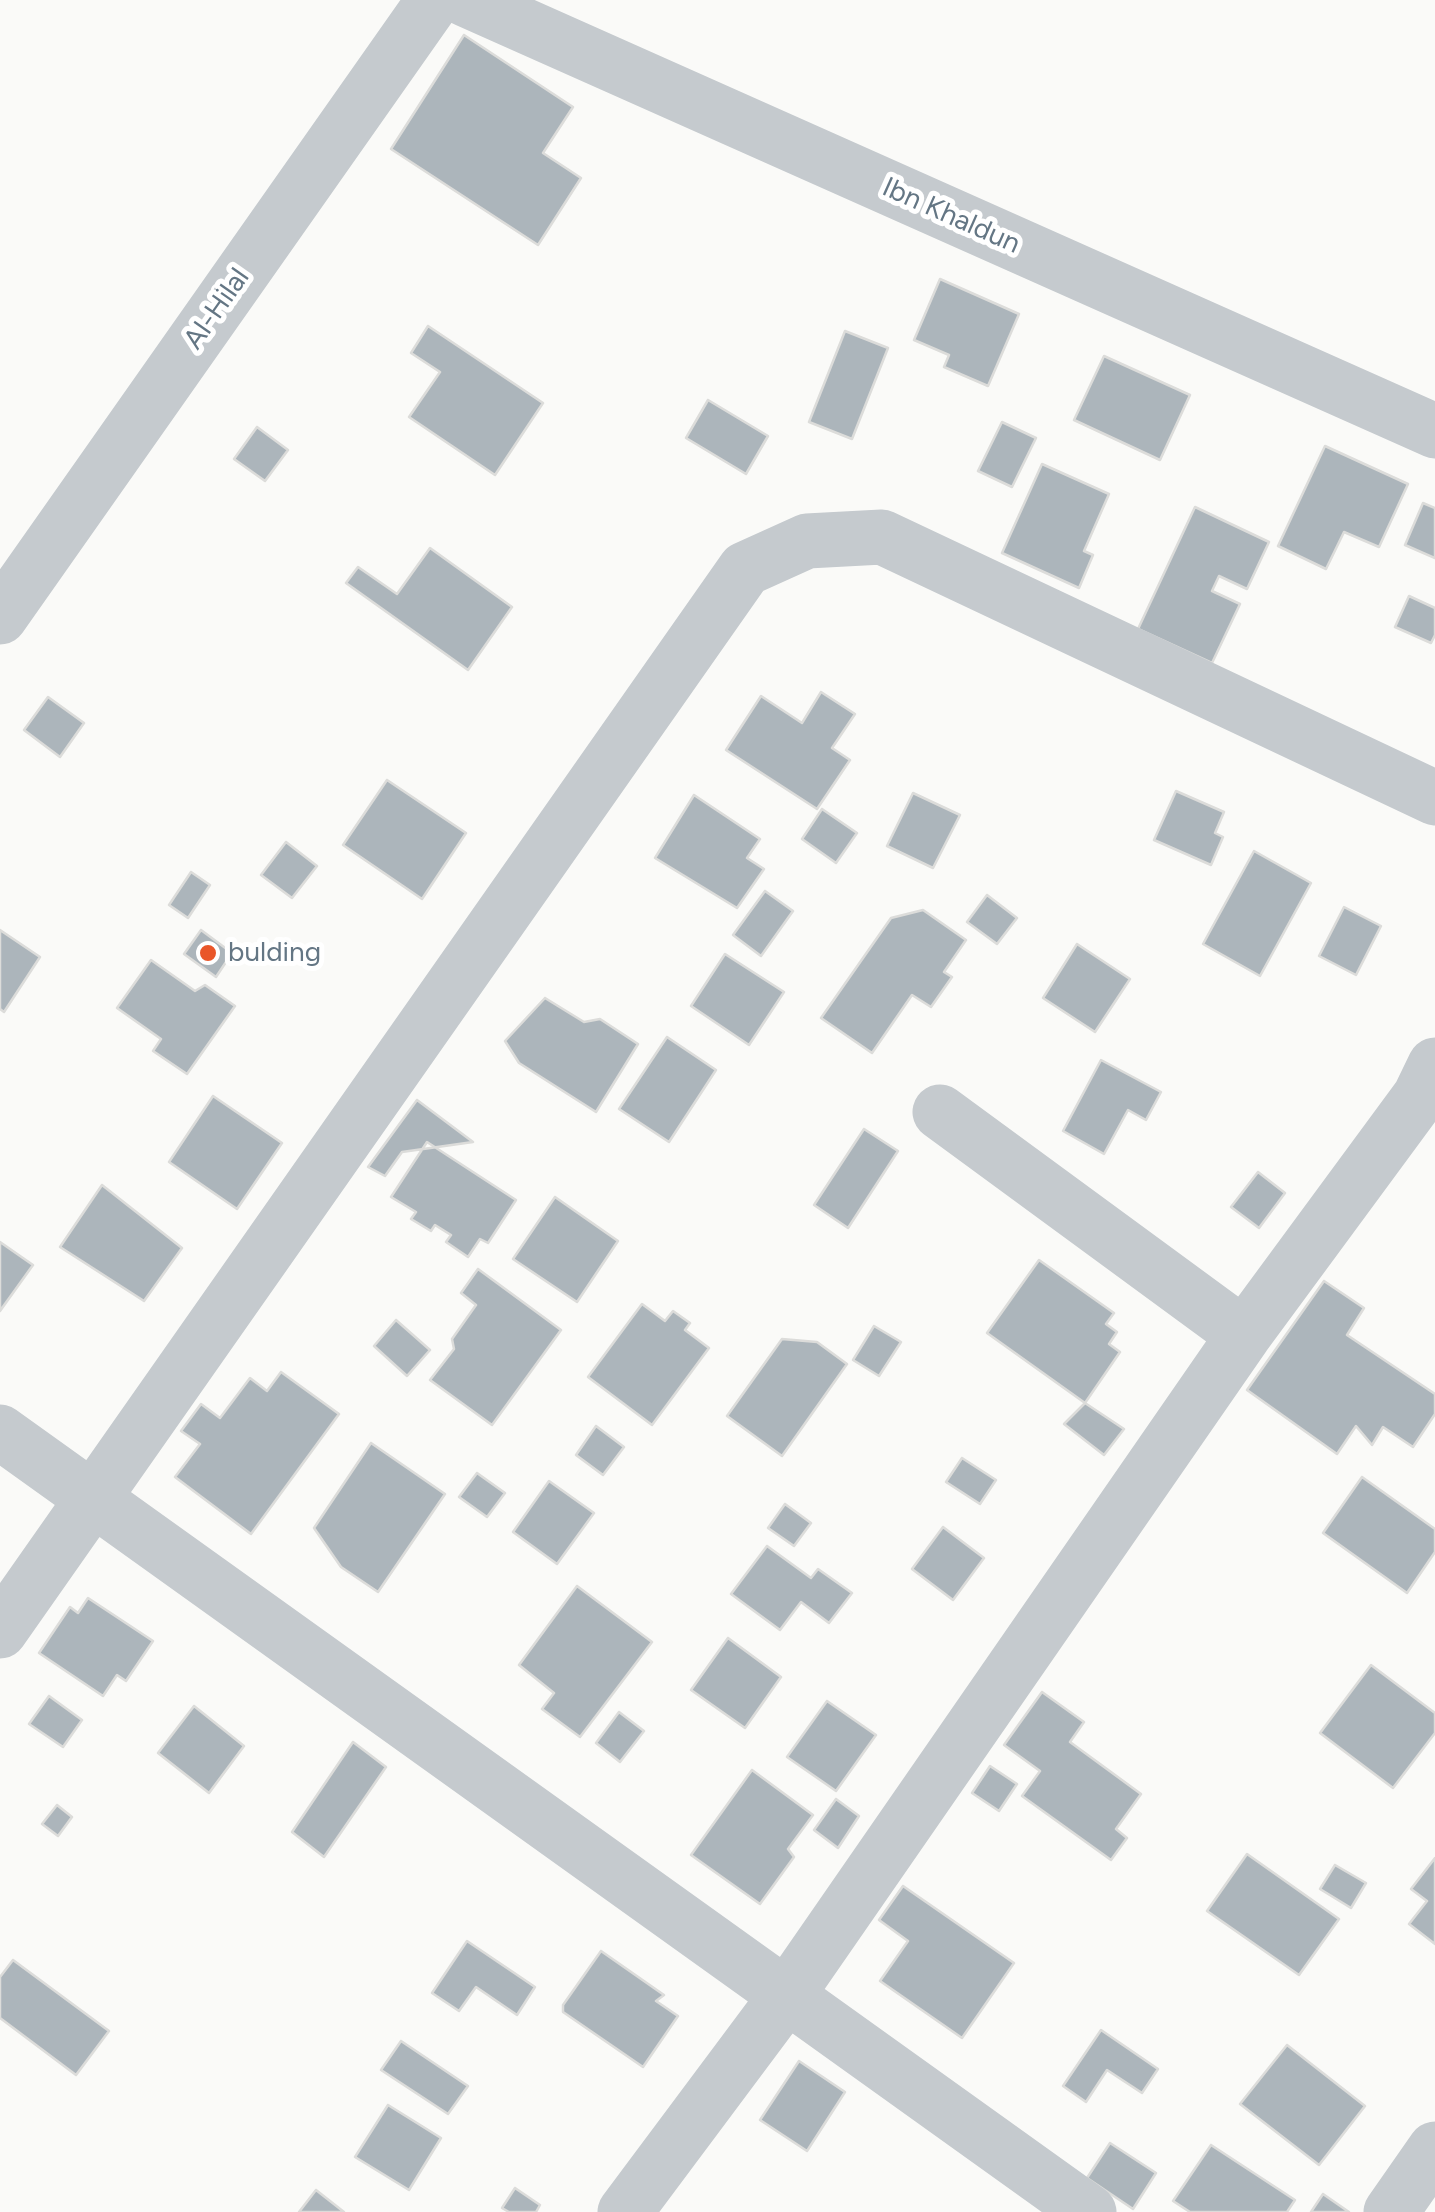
<!DOCTYPE html>
<style>
body{margin:0}
canvas{display:block;background:#fafaf8}
</style>
<canvas width="1435" height="2212"></canvas>
<script>
const context = document.querySelector('canvas').getContext('2d');
context.lineJoin = 'round';
function fillPath(path, color) { context.fillStyle = color; context.fill(path, 'evenodd'); }
const toPath = rows => new Path2D(rows.map(r => 'M' + r).join(''));
function trace(path, color, width, dash) { context.strokeStyle = color; context.lineWidth = width; context.lineCap = dash ? 'butt' : 'round'; context.setLineDash(dash || []); context.stroke(path); }
function write(font, color, halo, rows, align = 'center') {
  context.font = font + ' Figtree,sans-serif'; context.lineWidth = 10; context.setLineDash([]); context.textBaseline = 'middle'; context.strokeStyle = halo; context.fillStyle = color; for (const [text, x, y, turn = 0] of rows) {
    context.save(); context.translate(x, y); context.rotate((+turn || 0) * Math.PI / 180); context.textAlign = isNaN(turn) ? turn : align; if (halo) context.strokeText(text, 0, 0); context.fillText(text, 0, 0); context.restore();
  }
}
const building = toPath([
 [464,35,573,107,543,153,581,178,538,245,391,149,464,35],
 [940,279,1019,314,988,386,944,367,949,355,914,340,940,279],
 [428,326,543,403,495,475,409,417,440,372,411,353,428,326],
 [845,331,888,348,852,439,809,422,845,331],
 [1104,356,1190,395,1160,460,1074,420,1104,356],
 [708,400,768,436,746,474,686,438,708,400],
 [1002,422,1036,438,1012,487,978,471,1002,422],
 [257,427,288,450,265,481,234,459,257,427],
 [1325,446,1408,484,1379,547,1344,532,1326,569,1278,546,1325,446],
 [1042,464,1109,494,1084,551,1093,555,1079,588,1002,553,1042,464],
 [1423,503,1435,508,1435,558,1405,545,1423,503],
 [1195,507,1269,542,1247,589,1219,576,1212,591,1240,604,1212,663,1138,629,1195,507],
 [430,548,512,607,468,670,346,583,358,567,397,594,430,548],
 [1409,596,1435,608,1435,635,1431,643,1395,627,1409,596],
 [821,692,855,714,832,748,850,760,817,809,726,750,761,696,802,723,821,692],
 [48,697,84,723,60,757,24,730,48,697],
 [387,780,466,833,422,899,343,845,387,780],
 [1176,791,1224,812,1215,833,1223,837,1211,865,1154,840,1176,791],
 [913,793,960,815,933,868,887,846,913,793],
 [694,795,760,839,747,858,764,869,737,908,655,858,694,795],
 [822,809,857,833,836,863,802,839,822,809],
 [286,842,317,866,292,898,261,875,286,842],
 [1254,851,1311,883,1260,976,1203,944,1254,851],
 [191,872,210,885,188,918,169,905,191,872],
 [765,891,793,911,761,956,733,935,765,891],
 [987,895,1017,918,997,944,967,922,987,895],
 [1344,907,1381,926,1356,975,1319,956,1344,907],
 [923,910,966,940,944,972,952,977,931,1007,912,995,872,1053,821,1018,891,918,923,910],
 [0,930,40,957,4,1012,0,1009,0,930],
 [201,930,232,953,216,977,184,954,201,930],
 [1077,944,1130,979,1095,1032,1043,998,1077,944],
 [725,954,784,992,749,1045,691,1006,725,954],
 [151,960,195,991,205,985,235,1006,187,1074,153,1051,161,1039,117,1008,151,960],
 [545,998,584,1022,600,1019,638,1044,596,1112,519,1063,505,1041,545,998],
 [667,1037,716,1070,669,1142,619,1109,667,1037],
 [1101,1060,1161,1092,1146,1120,1128,1110,1104,1154,1063,1131,1101,1060],
 [213,1096,282,1143,237,1209,169,1162,213,1096],
 [417,1100,473,1142,402,1152,385,1176,368,1167,417,1100],
 [864,1129,898,1151,848,1228,814,1205,864,1129],
 [427,1142,516,1200,488,1243,480,1239,468,1257,446,1242,451,1235,435,1225,431,1231,411,1219,416,1212,391,1197,427,1142],
 [1258,1172,1285,1193,1259,1228,1231,1207,1258,1172],
 [102,1185,182,1248,144,1301,60,1247,102,1185],
 [555,1197,618,1241,577,1302,513,1259,555,1197],
 [0,1242,33,1265,0,1311,0,1242],
 [1039,1260,1114,1313,1106,1324,1117,1332,1109,1344,1120,1352,1085,1403,987,1333,1039,1260],
 [478,1269,561,1330,492,1425,430,1380,454,1349,452,1339,476,1305,461,1293,478,1269],
 [1324,1281,1364,1308,1347,1335,1435,1394,1435,1414,1413,1447,1383,1427,1372,1445,1356,1426,1337,1454,1247,1390,1324,1281],
 [642,1304,665,1321,673,1311,690,1323,685,1330,709,1348,652,1425,588,1377,642,1304],
 [396,1320,430,1350,407,1376,374,1346,396,1320],
 [874,1326,901,1342,879,1376,853,1360,874,1326],
 [782,1339,817,1342,847,1364,782,1456,727,1416,782,1339],
 [281,1372,339,1414,251,1534,175,1477,200,1444,181,1431,201,1404,220,1418,250,1378,267,1391,281,1372],
 [1085,1403,1124,1429,1104,1455,1064,1424,1085,1403],
 [596,1426,624,1447,603,1475,576,1455,596,1426],
 [371,1443,445,1494,378,1592,341,1567,314,1528,371,1443],
 [962,1458,996,1480,980,1504,946,1482,962,1458],
 [477,1473,505,1493,487,1517,459,1497,477,1473],
 [1362,1477,1435,1529,1435,1552,1407,1593,1323,1533,1362,1477],
 [549,1481,594,1513,557,1564,513,1532,549,1481],
 [785,1504,811,1523,794,1546,768,1528,785,1504],
 [943,1527,984,1558,953,1600,912,1569,943,1527],
 [767,1546,811,1578,818,1569,852,1593,829,1623,801,1602,780,1630,731,1594,767,1546],
 [577,1586,652,1642,580,1737,542,1709,554,1693,519,1665,577,1586],
 [88,1598,153,1641,126,1681,117,1675,103,1696,39,1653,70,1607,78,1613,88,1598],
 [728,1638,781,1677,745,1728,691,1690,728,1638],
 [1371,1665,1435,1713,1435,1733,1393,1788,1320,1733,1371,1665],
 [1042,1692,1084,1722,1070,1742,1141,1794,1116,1829,1127,1838,1111,1860,1022,1796,1040,1771,1004,1745,1042,1692],
 [49,1696,82,1720,63,1747,29,1724,49,1696],
 [827,1701,876,1735,836,1791,787,1757,827,1701],
 [194,1706,244,1746,209,1793,158,1753,194,1706],
 [619,1712,644,1731,620,1762,596,1743,619,1712],
 [353,1742,386,1767,324,1857,292,1832,353,1742],
 [990,1766,1017,1784,999,1811,972,1793,990,1766],
 [752,1770,813,1815,788,1849,794,1857,760,1904,691,1855,752,1770],
 [836,1799,859,1816,838,1848,814,1830,836,1799],
 [57,1805,72,1817,58,1836,42,1824,57,1805],
 [1247,1854,1339,1919,1299,1975,1207,1911,1247,1854],
 [1435,1858,1435,1944,1409,1924,1427,1901,1411,1889,1435,1858],
 [1335,1865,1366,1883,1351,1908,1320,1889,1335,1865],
 [903,1886,1014,1963,962,2038,880,1981,908,1941,879,1920,903,1886],
 [467,1941,535,1987,517,2015,476,1987,459,2011,432,1993,467,1941],
 [601,1951,664,1995,656,2001,678,2016,643,2067,563,2012,563,2005,601,1951],
 [13,1960,109,2031,76,2075,0,2018,0,1977,13,1960],
 [1101,2030,1158,2069,1142,2093,1107,2070,1086,2102,1063,2086,1101,2030],
 [401,2041,468,2086,448,2114,381,2070,401,2041],
 [1287,2045,1365,2106,1319,2165,1240,2104,1287,2045],
 [799,2061,845,2092,807,2151,760,2120,799,2061],
 [388,2105,441,2138,409,2190,355,2157,388,2105],
 [1110,2143,1156,2173,1133,2209,1087,2178,1110,2143],
 [1211,2145,1295,2200,1287,2212,1190,2212,1173,2201,1211,2145],
 [515,2188,540,2205,536,2212,509,2212,502,2208,515,2188],
 [316,2190,344,2212,299,2212,316,2190],
 [1323,2194,1349,2212,1311,2212,1323,2194]
]);
const minor = toPath([
 [467,0,1435,431],
 [0,617,434,0],
 [940,1112,1244,1335],
 [0,1432,1089,2212],
 [0,1631,745,569,807,541,882,537,1435,798],
 [625,2212,787,1995,1244,1335,1420,1096,1435,1065],
 [1391,2212,1435,2149]
]);
const markers = [
 [208,953,10,"#e95629"]
];
const streetNames = [
 ["Ibn Khaldun",951,216,24],
 ["Al-Hilal",217,309,-55]
];
const poiNames = [
 ["bulding",228,953]
];
fillPath(building, '#acb5bb');
trace(building, '#dcdcda', 2.5);
trace(minor, '#c5cace', 55);
for (const [x, y, r, color] of markers) { const dot = new Path2D(); dot.arc(x, y, r, 0, 2 * Math.PI); context.fillStyle = color; context.fill(dot); trace(dot, '#fff', 4); }
write('28px', '#647684', '#fff', streetNames);
write('28px', '#647684', '#fff', poiNames, 'left');
</script>
